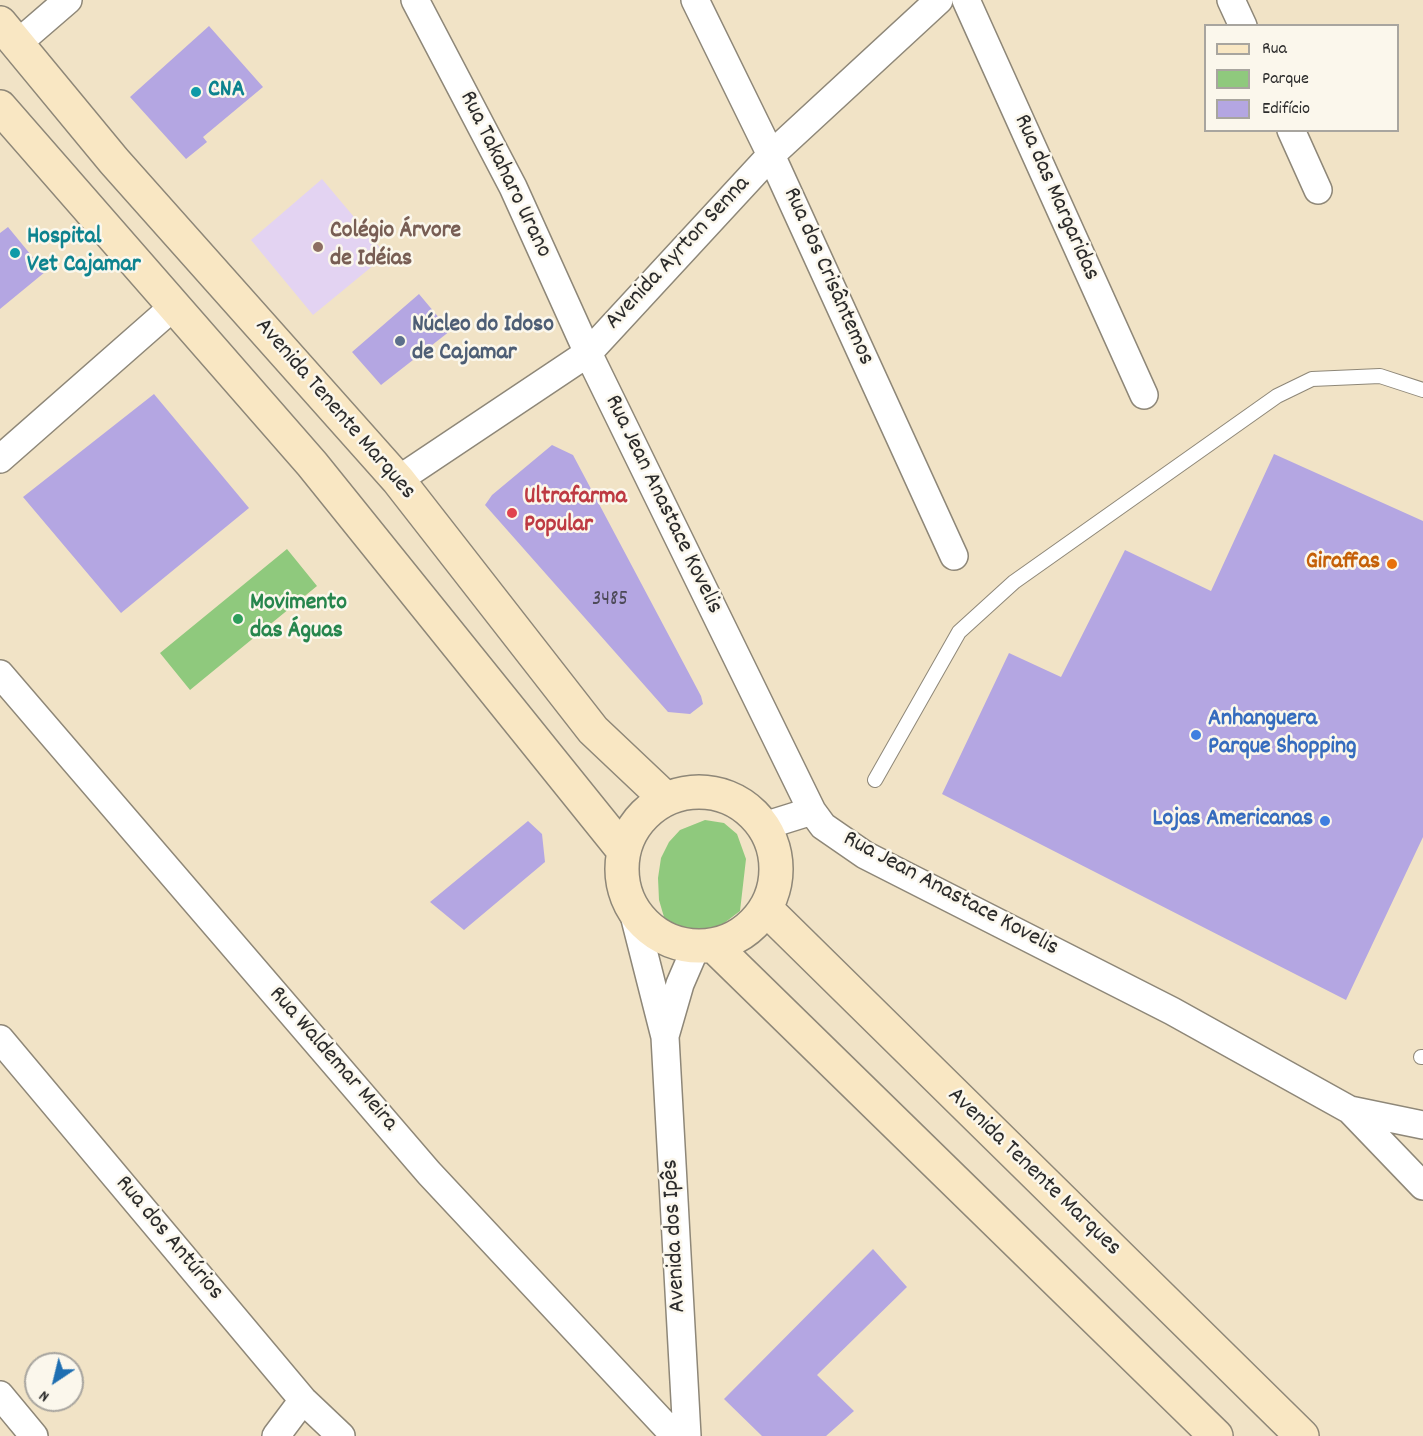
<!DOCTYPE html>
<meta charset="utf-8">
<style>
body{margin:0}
#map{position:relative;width:1423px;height:1436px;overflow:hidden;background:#f1e3c6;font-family:Dekko,sans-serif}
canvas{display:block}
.legend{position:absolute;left:1204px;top:24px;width:195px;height:108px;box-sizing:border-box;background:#fbf7ec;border:2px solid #a8a59f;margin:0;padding:8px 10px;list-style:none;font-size:18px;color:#2b2b2b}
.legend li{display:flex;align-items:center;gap:12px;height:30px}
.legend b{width:30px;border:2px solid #a8a59f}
.north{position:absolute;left:24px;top:1352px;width:60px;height:60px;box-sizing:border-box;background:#fbf7ec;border:2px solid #a8a59f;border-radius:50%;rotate:215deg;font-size:16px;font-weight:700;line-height:24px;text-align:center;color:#2b2b2b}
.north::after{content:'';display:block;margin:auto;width:21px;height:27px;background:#1f6fb2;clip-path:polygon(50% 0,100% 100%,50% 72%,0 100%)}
</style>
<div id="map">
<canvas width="1423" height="1436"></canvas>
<ul class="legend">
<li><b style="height:8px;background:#f9e7c3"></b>Rua</li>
<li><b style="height:16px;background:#8fc97d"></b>Parque</li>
<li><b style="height:16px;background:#b4a6e2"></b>Edifício</li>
</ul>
<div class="north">N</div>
</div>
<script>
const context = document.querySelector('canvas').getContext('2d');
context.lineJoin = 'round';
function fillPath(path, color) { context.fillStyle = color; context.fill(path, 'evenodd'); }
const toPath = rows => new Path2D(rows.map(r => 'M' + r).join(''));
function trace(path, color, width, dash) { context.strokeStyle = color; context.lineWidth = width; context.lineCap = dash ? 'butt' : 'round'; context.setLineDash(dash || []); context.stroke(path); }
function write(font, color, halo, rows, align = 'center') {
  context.font = font + ' Dekko,sans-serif'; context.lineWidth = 5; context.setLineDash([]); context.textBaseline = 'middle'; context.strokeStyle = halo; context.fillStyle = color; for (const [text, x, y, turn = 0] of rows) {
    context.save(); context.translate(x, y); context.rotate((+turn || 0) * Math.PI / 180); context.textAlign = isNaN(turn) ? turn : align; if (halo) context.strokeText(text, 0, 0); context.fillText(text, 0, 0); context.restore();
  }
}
const built = toPath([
 [322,179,386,255,313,315,251,240]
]);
const green = toPath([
 [287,549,317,586,190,690,160,653],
 [705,820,724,823,737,834,746,859,740,911,715,930,690,933,676,930,664,917,659,900,658,878,661,858,669,842,680,830]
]);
const building = toPath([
 [209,26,263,87,203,137,207,142,186,159,130,97],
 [8,227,45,272,0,309,0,233],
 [419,294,450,331,381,385,352,352],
 [154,394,249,508,121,613,23,497],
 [552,445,573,455,701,696,703,704,690,714,668,712,485,505,492,495],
 [1274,454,1423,521,1423,837,1346,1000,942,794,1009,653,1061,677,1125,550,1211,591],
 [528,821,542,834,545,862,464,930,430,902],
 [873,1249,907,1287,817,1375,854,1411,826,1436,762,1436,724,1399]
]);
const service = toPath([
 [875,780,959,632,1014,582,1277,396,1312,379,1380,376,1423,390],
 [1421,1057,1423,1057]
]);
const minor = toPath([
 [415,0,513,187,588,353,812,811,823,826,865,855,1172,1011,1350,1110,1423,1125],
 [695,0,771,155,954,556],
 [966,0,1144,395],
 [1231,0,1243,26],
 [17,44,68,0],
 [1291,130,1318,190],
 [0,459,173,307],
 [398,480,588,353,771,155,939,0],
 [0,674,429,1173,675,1436],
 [764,826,812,811],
 [633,911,665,1037,687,1436],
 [665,1036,680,984,696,947],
 [0,1039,303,1400,341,1436],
 [1350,1110,1423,1186],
 [0,1395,34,1436],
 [276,1436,303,1400]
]);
const secondary = toPath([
 [0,23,114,161,398,480,593,730,666,799],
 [0,107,312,464,623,850],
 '622 869a77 77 0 1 1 154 0a77 77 0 1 1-154 0Z',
 [766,909,1302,1436],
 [714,946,1216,1436]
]);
const markers = [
 [196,92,6,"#0f9aa8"],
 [318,247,6,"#8d6e63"],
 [15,253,6,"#0f9aa8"],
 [400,341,6,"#5c6f8a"],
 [512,513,6,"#e0444e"],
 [1392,564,6,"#e8710a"],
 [238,619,6,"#2e9e5b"],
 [1196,735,6,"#3f7fe0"],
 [1325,821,6,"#3f7fe0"]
];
const numberNames = [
 ["3485",610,601]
];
const cultureNames = [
 ["CNA",208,92],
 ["Hospital",27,239],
 ["Vet Cajamar",27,267]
];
const streetNames = [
 ["Rua Takaharo Urano",504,175,64],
 ["Rua das Margaridas",1055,198,66],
 ["Avenida Ayrton Senna",679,254,-47],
 ["Rua dos Crisântemos",827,277,66],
 ["Avenida Tenente Marques",334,410,49],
 ["Rua Jean Anastace Kovelis",662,505,64],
 ["Rua Jean Anastace Kovelis",950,895,28],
 ["Rua Waldemar Meira",332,1060,49],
 ["Avenida Tenente Marques",1033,1173,44],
 ["Avenida dos Ipês",676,1236,-93],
 ["Rua dos Antúrios",168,1239,50]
];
const educationNames = [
 ["Colégio Árvore",330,233],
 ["de Idéias",330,261]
];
const serviceNames = [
 ["Núcleo do Idoso",412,327],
 ["de Cajamar",412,355]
];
const healthNames = [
 ["Ultrafarma",524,499],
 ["Popular",524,527]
];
const foodNames = [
 ["Giraffas",1380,564]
];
const leisureNames = [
 ["Movimento",250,605],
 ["das Águas",250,633]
];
const shopNames = [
 ["Anhanguera",1208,721],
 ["Parque Shopping",1208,749],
 ["Lojas Americanas",1313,821,"right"]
];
fillPath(built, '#e3d3f2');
fillPath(green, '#8fc97d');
fillPath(building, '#b4a6e2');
trace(service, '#8e8778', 16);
trace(minor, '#8e8778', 30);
trace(secondary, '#8e8778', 36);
trace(service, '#fff', 14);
trace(minor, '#fff', 27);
trace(secondary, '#f9e7c3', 33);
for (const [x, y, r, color] of markers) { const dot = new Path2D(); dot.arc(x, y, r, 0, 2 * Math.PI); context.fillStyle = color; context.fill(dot); trace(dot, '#fbf7ec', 2); }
write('21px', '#4d4a59', null, numberNames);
write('bold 24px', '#0d838f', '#fbf7ec', cultureNames, 'left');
write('24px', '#2b2b2b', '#fbf7ec', streetNames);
write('bold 24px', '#785e54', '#fbf7ec', educationNames, 'left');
write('bold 24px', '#4e5e75', '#fbf7ec', serviceNames, 'left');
write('bold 24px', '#be3a42', '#fbf7ec', healthNames, 'left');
write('bold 24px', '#c56008', '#fbf7ec', foodNames, 'right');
write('bold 24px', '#27864d', '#fbf7ec', leisureNames, 'left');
write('bold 24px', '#366cbe', '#fbf7ec', shopNames, 'left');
</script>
